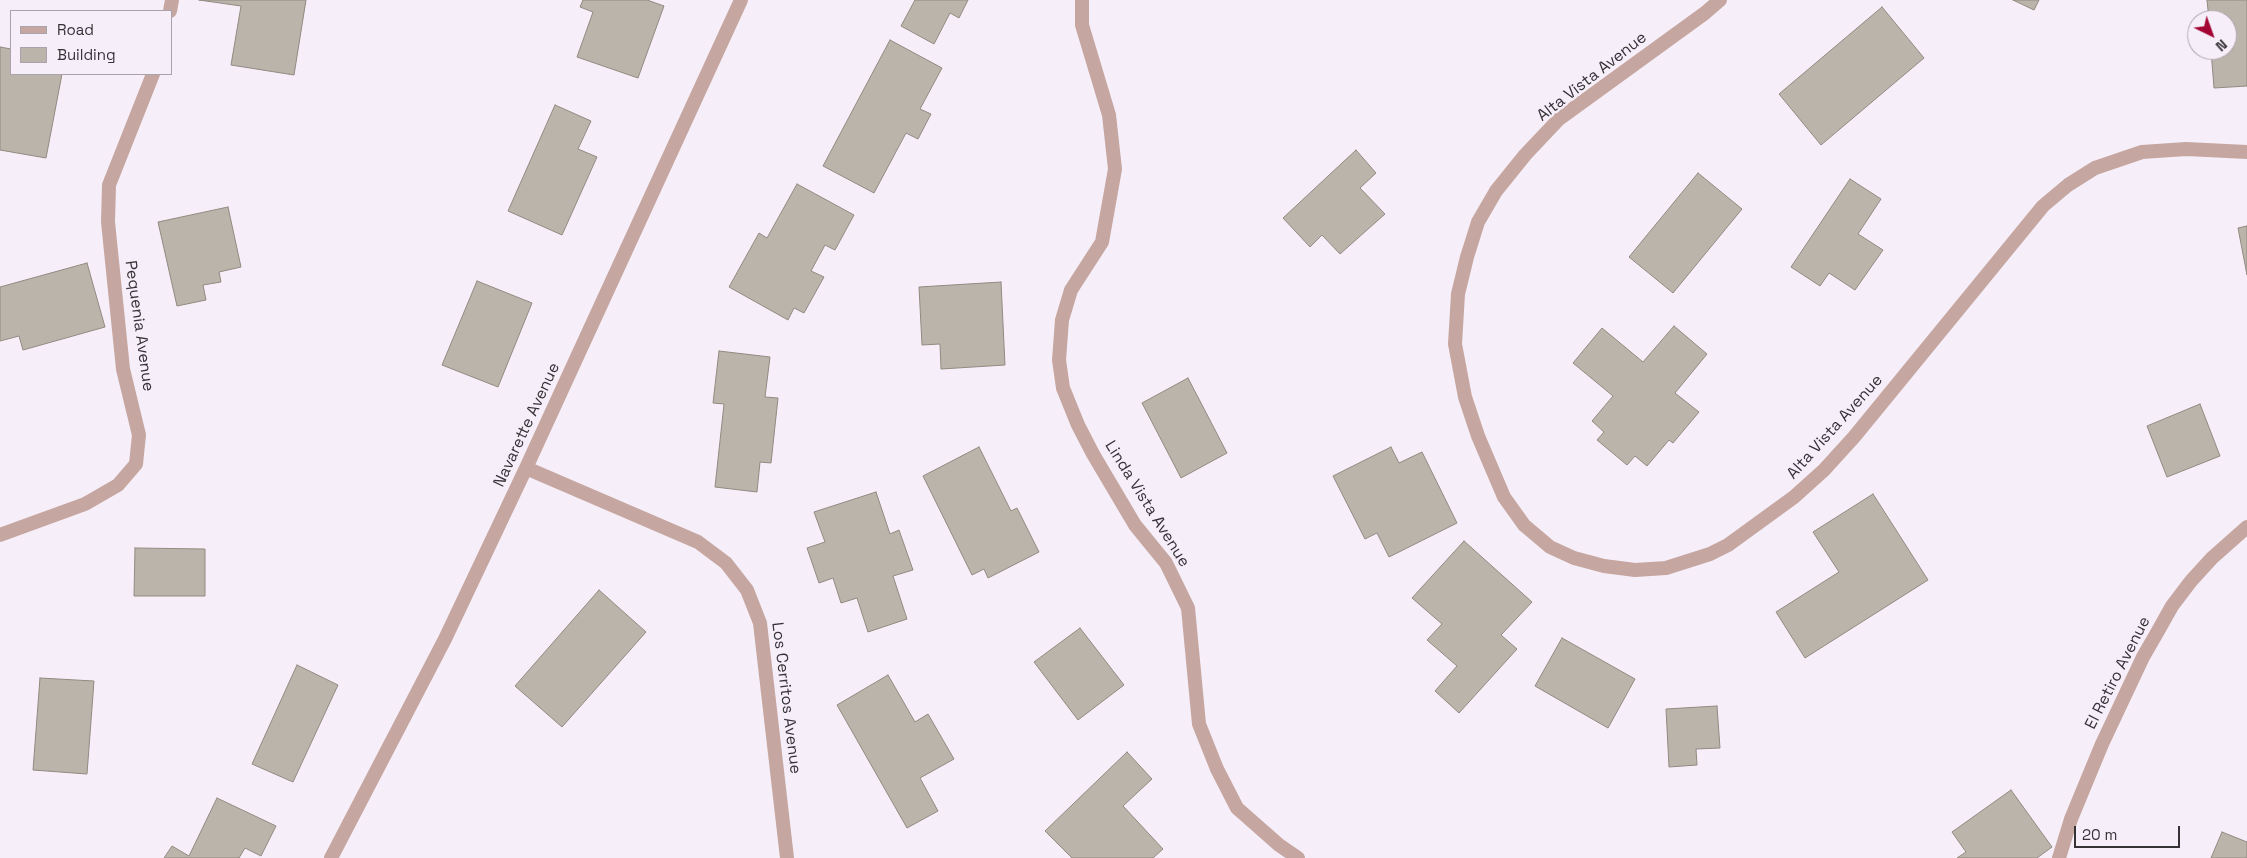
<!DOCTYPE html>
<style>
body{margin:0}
#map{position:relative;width:2247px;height:858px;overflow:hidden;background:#f6eff9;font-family:"Space Grotesk",sans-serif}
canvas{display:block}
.legend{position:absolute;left:10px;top:10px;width:162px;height:65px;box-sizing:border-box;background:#f6eff9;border:1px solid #a9a4ab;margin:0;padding:6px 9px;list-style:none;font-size:15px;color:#363337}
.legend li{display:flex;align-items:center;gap:10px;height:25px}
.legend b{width:25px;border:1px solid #a9a4ab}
.north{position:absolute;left:2187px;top:10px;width:50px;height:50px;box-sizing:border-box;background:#f6eff9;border:1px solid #a9a4ab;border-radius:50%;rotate:138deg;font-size:14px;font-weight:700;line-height:20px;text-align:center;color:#363337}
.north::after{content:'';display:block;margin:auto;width:18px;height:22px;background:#a30434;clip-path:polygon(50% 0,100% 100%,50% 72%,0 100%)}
.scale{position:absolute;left:2074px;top:826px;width:106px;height:22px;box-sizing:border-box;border:2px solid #363337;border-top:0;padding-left:6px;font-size:15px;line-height:18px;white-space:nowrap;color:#363337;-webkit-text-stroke:4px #f6eff9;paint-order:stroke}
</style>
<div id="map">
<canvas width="2247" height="858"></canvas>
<ul class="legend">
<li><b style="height:6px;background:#c6a6a0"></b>Road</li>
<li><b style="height:14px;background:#bbb4ab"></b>Building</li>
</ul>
<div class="north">N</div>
<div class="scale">20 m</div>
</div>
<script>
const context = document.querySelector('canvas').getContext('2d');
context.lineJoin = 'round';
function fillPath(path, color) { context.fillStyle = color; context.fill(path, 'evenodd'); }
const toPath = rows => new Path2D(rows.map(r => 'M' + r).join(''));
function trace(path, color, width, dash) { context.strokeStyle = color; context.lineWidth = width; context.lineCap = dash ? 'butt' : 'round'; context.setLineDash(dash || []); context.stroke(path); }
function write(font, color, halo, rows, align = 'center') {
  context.font = font + ' "Space Grotesk",sans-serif'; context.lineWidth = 5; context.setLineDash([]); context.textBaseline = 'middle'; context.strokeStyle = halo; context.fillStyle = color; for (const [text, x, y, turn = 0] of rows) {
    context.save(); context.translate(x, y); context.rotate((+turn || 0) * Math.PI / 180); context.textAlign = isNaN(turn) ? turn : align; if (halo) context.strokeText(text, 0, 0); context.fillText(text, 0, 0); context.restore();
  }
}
const building = toPath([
 [199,0,306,0,294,75,231,65,241,6,199,0],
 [583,0,647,0,664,6,638,78,577,57,593,12,580,7,583,0],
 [915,0,968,0,959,18,950,13,934,44,901,26,915,0],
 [2013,0,2039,0,2034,10,2013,0],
 [2207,0,2247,0,2247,86,2214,88,2211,50,2227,50,2227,20,2209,20,2207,0],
 [1882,7,1924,58,1821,145,1779,94,1882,7],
 [890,40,942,68,920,109,931,114,918,139,906,133,874,193,823,166,890,40],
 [0,47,11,49,11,74,62,74,46,158,0,150,0,47],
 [555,105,591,121,578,149,597,157,562,235,508,211,555,105],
 [1356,150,1376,173,1360,188,1385,214,1340,254,1322,235,1310,247,1283,218,1356,150],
 [1698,173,1742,209,1673,293,1629,257,1698,173],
 [1850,179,1881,199,1858,234,1883,250,1855,290,1829,273,1820,286,1791,267,1850,179],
 [797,184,854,215,835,250,825,245,811,271,824,277,804,313,794,308,788,320,729,287,759,233,767,238,797,184],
 [228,207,241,267,219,272,221,282,203,285,206,300,177,306,158,222,228,207],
 [2247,226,2247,275,2238,228,2247,226],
 [87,263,105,327,23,350,19,336,0,341,0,287,87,263],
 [477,281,532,303,498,387,442,365,477,281],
 [1001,282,1005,365,941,369,940,344,922,345,919,287,1001,282],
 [1674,326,1707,354,1675,393,1699,412,1673,443,1669,440,1647,466,1635,456,1627,465,1597,440,1604,432,1592,421,1613,396,1573,363,1602,328,1643,362,1674,326],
 [719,351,770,357,765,397,778,398,771,463,760,462,757,492,715,487,724,404,713,403,719,351],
 [1188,378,1227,453,1181,478,1142,403,1188,378],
 [2200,404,2220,456,2167,477,2147,426,2200,404],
 [979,447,1011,511,1017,508,1039,552,988,578,984,569,972,575,923,476,979,447],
 [1391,447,1399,463,1422,452,1457,523,1389,557,1377,533,1365,539,1333,476,1391,447],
 [876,492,890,534,899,530,913,570,893,576,907,619,868,632,857,598,841,603,833,578,819,583,807,548,825,542,814,512,876,492],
 [1873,494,1928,580,1805,658,1776,612,1839,572,1813,532,1873,494],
 [1464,541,1532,602,1501,635,1517,649,1459,713,1435,691,1457,666,1427,640,1442,624,1412,598,1464,541],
 [135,548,205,549,205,596,134,596,135,548],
 [599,590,646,632,562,727,515,686,599,590],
 [1080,628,1124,685,1078,720,1034,662,1080,628],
 [1562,638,1635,679,1608,728,1535,686,1562,638],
 [297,665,338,685,293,782,252,764,297,665],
 [888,675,915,722,928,714,954,759,920,778,938,811,907,828,837,705,888,675],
 [40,678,94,681,87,774,33,770,40,678],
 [1717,706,1720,748,1696,749,1697,765,1669,767,1666,709,1717,706],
 [1127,752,1152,779,1123,806,1163,849,1153,858,1072,858,1045,831,1127,752],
 [2011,790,2052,847,2037,858,1957,858,1966,852,1952,832,2011,790],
 [217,798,276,826,261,856,245,848,239,858,164,858,172,846,189,856,217,798],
 [2222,832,2247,842,2247,858,2211,858,2222,832]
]);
const minor = toPath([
 [1082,0,1082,25,1109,115,1115,169,1102,242,1071,290,1062,320,1059,360,1063,388,1078,425,1093,454,1135,525,1166,563,1188,608,1199,724,1217,769,1237,808,1279,845,1298,858],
 [1720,0,1705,13,1559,119,1525,155,1496,191,1478,222,1467,257,1458,294,1455,344,1465,397,1478,436,1504,497,1524,525,1550,547,1574,558,1604,566,1635,570,1666,568,1710,554,1728,545,1794,497,1824,470,1854,437,2043,206,2068,185,2095,168,2142,152,2186,149,2247,152],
 [170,11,172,0],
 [526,468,698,542,726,563,747,590,760,623,787,858],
 [0,535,85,504,118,485,136,464,139,435,123,369,108,222,109,185,153,74],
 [331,858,445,639,526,468,741,0],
 [2059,858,2071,819,2102,744,2143,657,2158,631,2172,606,2191,581,2212,558,2247,527]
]);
const streetNames = [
 ["Alta Vista Avenue",1592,77,-38],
 ["Pequenia Avenue",139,326,82],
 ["Navarette Avenue",527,425,-65],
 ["Alta Vista Avenue",1835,427,-48],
 ["Linda Vista Avenue",1147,504,58],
 ["El Retiro Avenue",2118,673,-63],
 ["Los Cerritos Avenue",786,698,83]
];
fillPath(building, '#bbb4ab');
trace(building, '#908a81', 1);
trace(minor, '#c6a6a0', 14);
write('16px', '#363337', '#f6eff9', streetNames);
</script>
